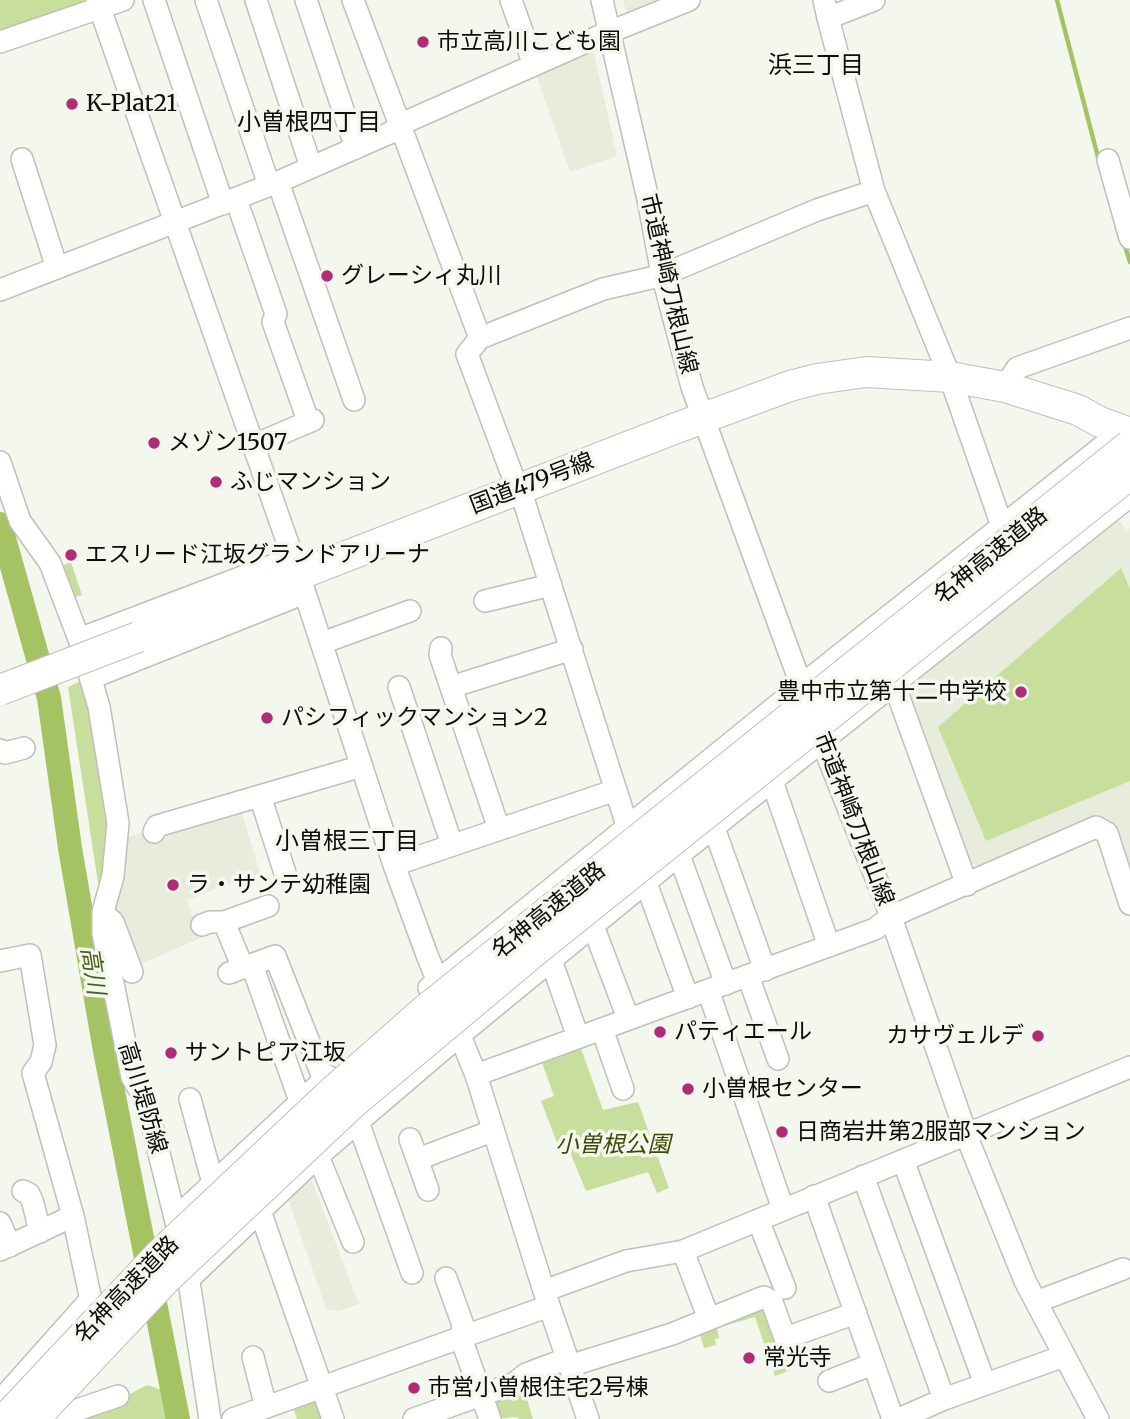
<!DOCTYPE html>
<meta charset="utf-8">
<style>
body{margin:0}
canvas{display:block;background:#f4f7ee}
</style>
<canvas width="1130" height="1419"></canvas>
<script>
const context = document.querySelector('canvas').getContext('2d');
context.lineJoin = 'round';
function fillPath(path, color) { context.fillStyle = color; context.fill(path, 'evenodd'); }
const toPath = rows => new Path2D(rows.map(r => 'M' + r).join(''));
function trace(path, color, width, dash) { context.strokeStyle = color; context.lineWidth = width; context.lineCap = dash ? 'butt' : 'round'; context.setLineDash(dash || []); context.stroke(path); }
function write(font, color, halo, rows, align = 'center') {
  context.font = font + ' Merriweather,"Noto Sans JP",serif'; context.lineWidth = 7; context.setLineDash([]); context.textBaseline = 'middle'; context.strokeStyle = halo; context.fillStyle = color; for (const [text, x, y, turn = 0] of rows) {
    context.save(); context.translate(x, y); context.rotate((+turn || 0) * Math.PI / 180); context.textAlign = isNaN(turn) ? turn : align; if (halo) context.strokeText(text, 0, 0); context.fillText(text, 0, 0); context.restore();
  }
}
const built = toPath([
 [623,0,672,0,628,18],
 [593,49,617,156,570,172,536,74],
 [1118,520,1127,530,1130,528,1130,885,1110,823,1101,819,982,868,967,861,909,703,915,681],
 [240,807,260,873,187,900,201,938,136,966,116,920,115,896,123,838],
 [309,1173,359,1304,339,1311,326,1309,287,1195]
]);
const green = toPath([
 [0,0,86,0,84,5,0,33],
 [71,562,82,595,69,599,58,567],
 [1121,568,1130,589,1130,781,986,841,938,727],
 [83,680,93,710,110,827,106,882,98,883,68,687],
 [579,1043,603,1110,638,1102,669,1188,657,1193,648,1172,586,1191,567,1145,559,1148,541,1101,554,1096,540,1057],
 [767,1306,791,1370,775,1376,755,1317,717,1328,719,1338,715,1339,716,1345,704,1348,698,1328],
 [147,1385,163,1390,170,1419,61,1419,120,1399],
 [523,1386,533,1419,518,1419,517,1417,495,1419,491,1397],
 [315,1395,324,1419,297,1419,292,1404]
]);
const stream = toPath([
 [1057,0,1099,161],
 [1124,243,1130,262]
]);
const river = toPath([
 [0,524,49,698,70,848,105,1051,178,1419]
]);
const minor = toPath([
 [97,0,299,575,394,865,427,955,476,1075,544,1291,588,1419],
 [154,0,223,204],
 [206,0,269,185],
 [256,0,311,167],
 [306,0,356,148],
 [353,0,480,338,467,354,513,477,520,489,632,841],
 [511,0,534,65],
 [602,0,648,199,662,274,692,387,822,742,887,906,969,1142,1025,1281,1098,1419],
 [824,0,828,18,874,0],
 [828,18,874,191,950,377,1002,526],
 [0,42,123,0],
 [22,159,57,268],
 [1108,160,1130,238],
 [278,182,354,400],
 [236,199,276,314,273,322,305,412],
 [0,290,278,182,392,132,399,125,595,38,689,0],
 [480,338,603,289,651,278,679,268,817,210,874,191],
 [1005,387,1017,368,1130,328],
 [252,446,313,420],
 [0,462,20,521,50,563,79,639,99,707,118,823,113,876,103,912,103,934,132,1077,146,1101,178,1230],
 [485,601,551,585],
 [79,639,279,563,299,575,292,598,91,678],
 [322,643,410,611],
 [441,648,440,655,499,829],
 [894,684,967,885],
 [399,687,452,845],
 [451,687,572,649],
 [0,750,5,753,24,748],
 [772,781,829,946],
 [260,796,285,873],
 [714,828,765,970],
 [154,832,157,826,362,766],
 [679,855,726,984],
 [394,865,616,790],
 [642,872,688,998],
 [107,917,113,922,132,972],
 [224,922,243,968],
 [202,925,210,922,224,922,268,906],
 [593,926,628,1018],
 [551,960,578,1037],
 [0,961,30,955,45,1045,41,1062,33,1073,73,1216,98,1333],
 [252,965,300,1101],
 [229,973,275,956,324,1080],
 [748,976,778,1059],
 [429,988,817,673,1122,431],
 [708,990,783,1209],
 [602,1029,623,1089],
 [476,1075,875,929,890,917,1096,827,1107,833,1130,904],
 [190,1099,213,1183],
 [358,1122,412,1273],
 [410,1139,428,1190],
 [318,1156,353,1242],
 [418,1159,492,1131],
 [903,1160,985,1384],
 [863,1176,944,1399],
 [23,1191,29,1194,33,1203,40,1232],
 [814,1196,893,1419],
 [260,1211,333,1419],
 [176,1218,328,1076],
 [758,1220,785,1288],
 [0,1223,10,1246],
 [0,1250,73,1216],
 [683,1251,709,1319],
 [187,1268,210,1419],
 [446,1278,463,1325,461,1338,490,1419],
 [189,1279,318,1156,461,1034,679,855,1130,496],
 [544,1291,626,1261,683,1251,1130,1067],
 [1036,1302,1123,1269],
 [253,1357,266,1407],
 [569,1366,672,1334,764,1297,772,1302,785,1338,856,1313],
 [829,1381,873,1364],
 [0,1401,90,1300],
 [62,1411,77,1410,118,1396],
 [233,1419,549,1306],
 [414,1419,515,1383,526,1374,566,1359],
 [899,1419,944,1399,1064,1356]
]);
const highway = toPath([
 [138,637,679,427,790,386,817,379,866,372,950,377,1005,387,1078,410,1100,422,1130,433]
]);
const highwayBridge = toPath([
 [0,690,138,637],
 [5,1419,158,1256,332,1092,424,1011,1130,445],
 [34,1419,167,1278,352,1104,536,950,1130,474]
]);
const markers = [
 [423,42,7,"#b02d75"],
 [72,104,7,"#b02d75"],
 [327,276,7,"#b02d75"],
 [154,443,7,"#b02d75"],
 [216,482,7,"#b02d75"],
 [71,555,7,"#b02d75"],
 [1021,692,7,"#b02d75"],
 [267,718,7,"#b02d75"],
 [173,885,7,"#b02d75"],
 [660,1032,7,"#b02d75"],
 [1038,1036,7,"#b02d75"],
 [171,1053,7,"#b02d75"],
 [688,1089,7,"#b02d75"],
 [782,1132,7,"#b02d75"],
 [749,1358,7,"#b02d75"],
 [414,1388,7,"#b02d75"]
];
const poiNames = [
 ["市立高川こども園",437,42],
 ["K-Plat21",86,104],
 ["グレーシィ丸川",341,276],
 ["メゾン1507",168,443],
 ["ふじマンション",230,482],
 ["エスリード江坂グランドアリーナ",85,555],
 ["豊中市立第十二中学校",1007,692,"right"],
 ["パシフィックマンション2",281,718],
 ["ラ・サンテ幼稚園",187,885],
 ["パティエール",674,1032],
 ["カサヴェルデ",1024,1036,"right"],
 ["サントピア江坂",185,1053],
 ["小曽根センター",702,1089],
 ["日商岩井第2服部マンション",796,1132],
 ["常光寺",763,1358],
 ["市営小曽根住宅2号棟",428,1388]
];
const streetNames = [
 ["市道神崎刀根山線",668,284,77],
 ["国道479号線",532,484,-21],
 ["名神高速道路",991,556,-39],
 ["市道神崎刀根山線",853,819,69],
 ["名神高速道路",549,911,-39],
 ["高川堤防線",142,1098,73],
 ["名神高速道路",127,1290,-46]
];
const parkNames = [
 ["小曽根公園",613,1145]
];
const neighbourhoodNames = [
 ["浜三丁目",816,66],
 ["小曽根四丁目",309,123],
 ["小曽根三丁目",347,842]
];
const waterNames = [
 ["高川",92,971,81]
];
fillPath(built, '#e7ecdd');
fillPath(green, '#c8de9d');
trace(stream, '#a6c363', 4.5);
trace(river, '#a6c363', 24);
trace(minor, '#bec1b9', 24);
trace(highway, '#bec1b9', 32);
trace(minor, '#fff', 21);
trace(highway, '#fff', 30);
trace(highwayBridge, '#bec1b9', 32, []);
trace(highwayBridge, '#fff', 30);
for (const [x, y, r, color] of markers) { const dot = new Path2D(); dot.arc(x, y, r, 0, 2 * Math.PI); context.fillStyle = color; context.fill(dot); trace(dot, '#f4f7ee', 2.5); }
write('23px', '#0c0d0b', '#f4f7ee', poiNames, 'left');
write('23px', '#0c0d0b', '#f4f7ee', streetNames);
write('italic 23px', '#3a4b00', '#f4f7ee', parkNames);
write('24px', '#0c0d0b', '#f4f7ee', neighbourhoodNames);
write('italic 24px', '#4d601d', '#f4f7ee', waterNames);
</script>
